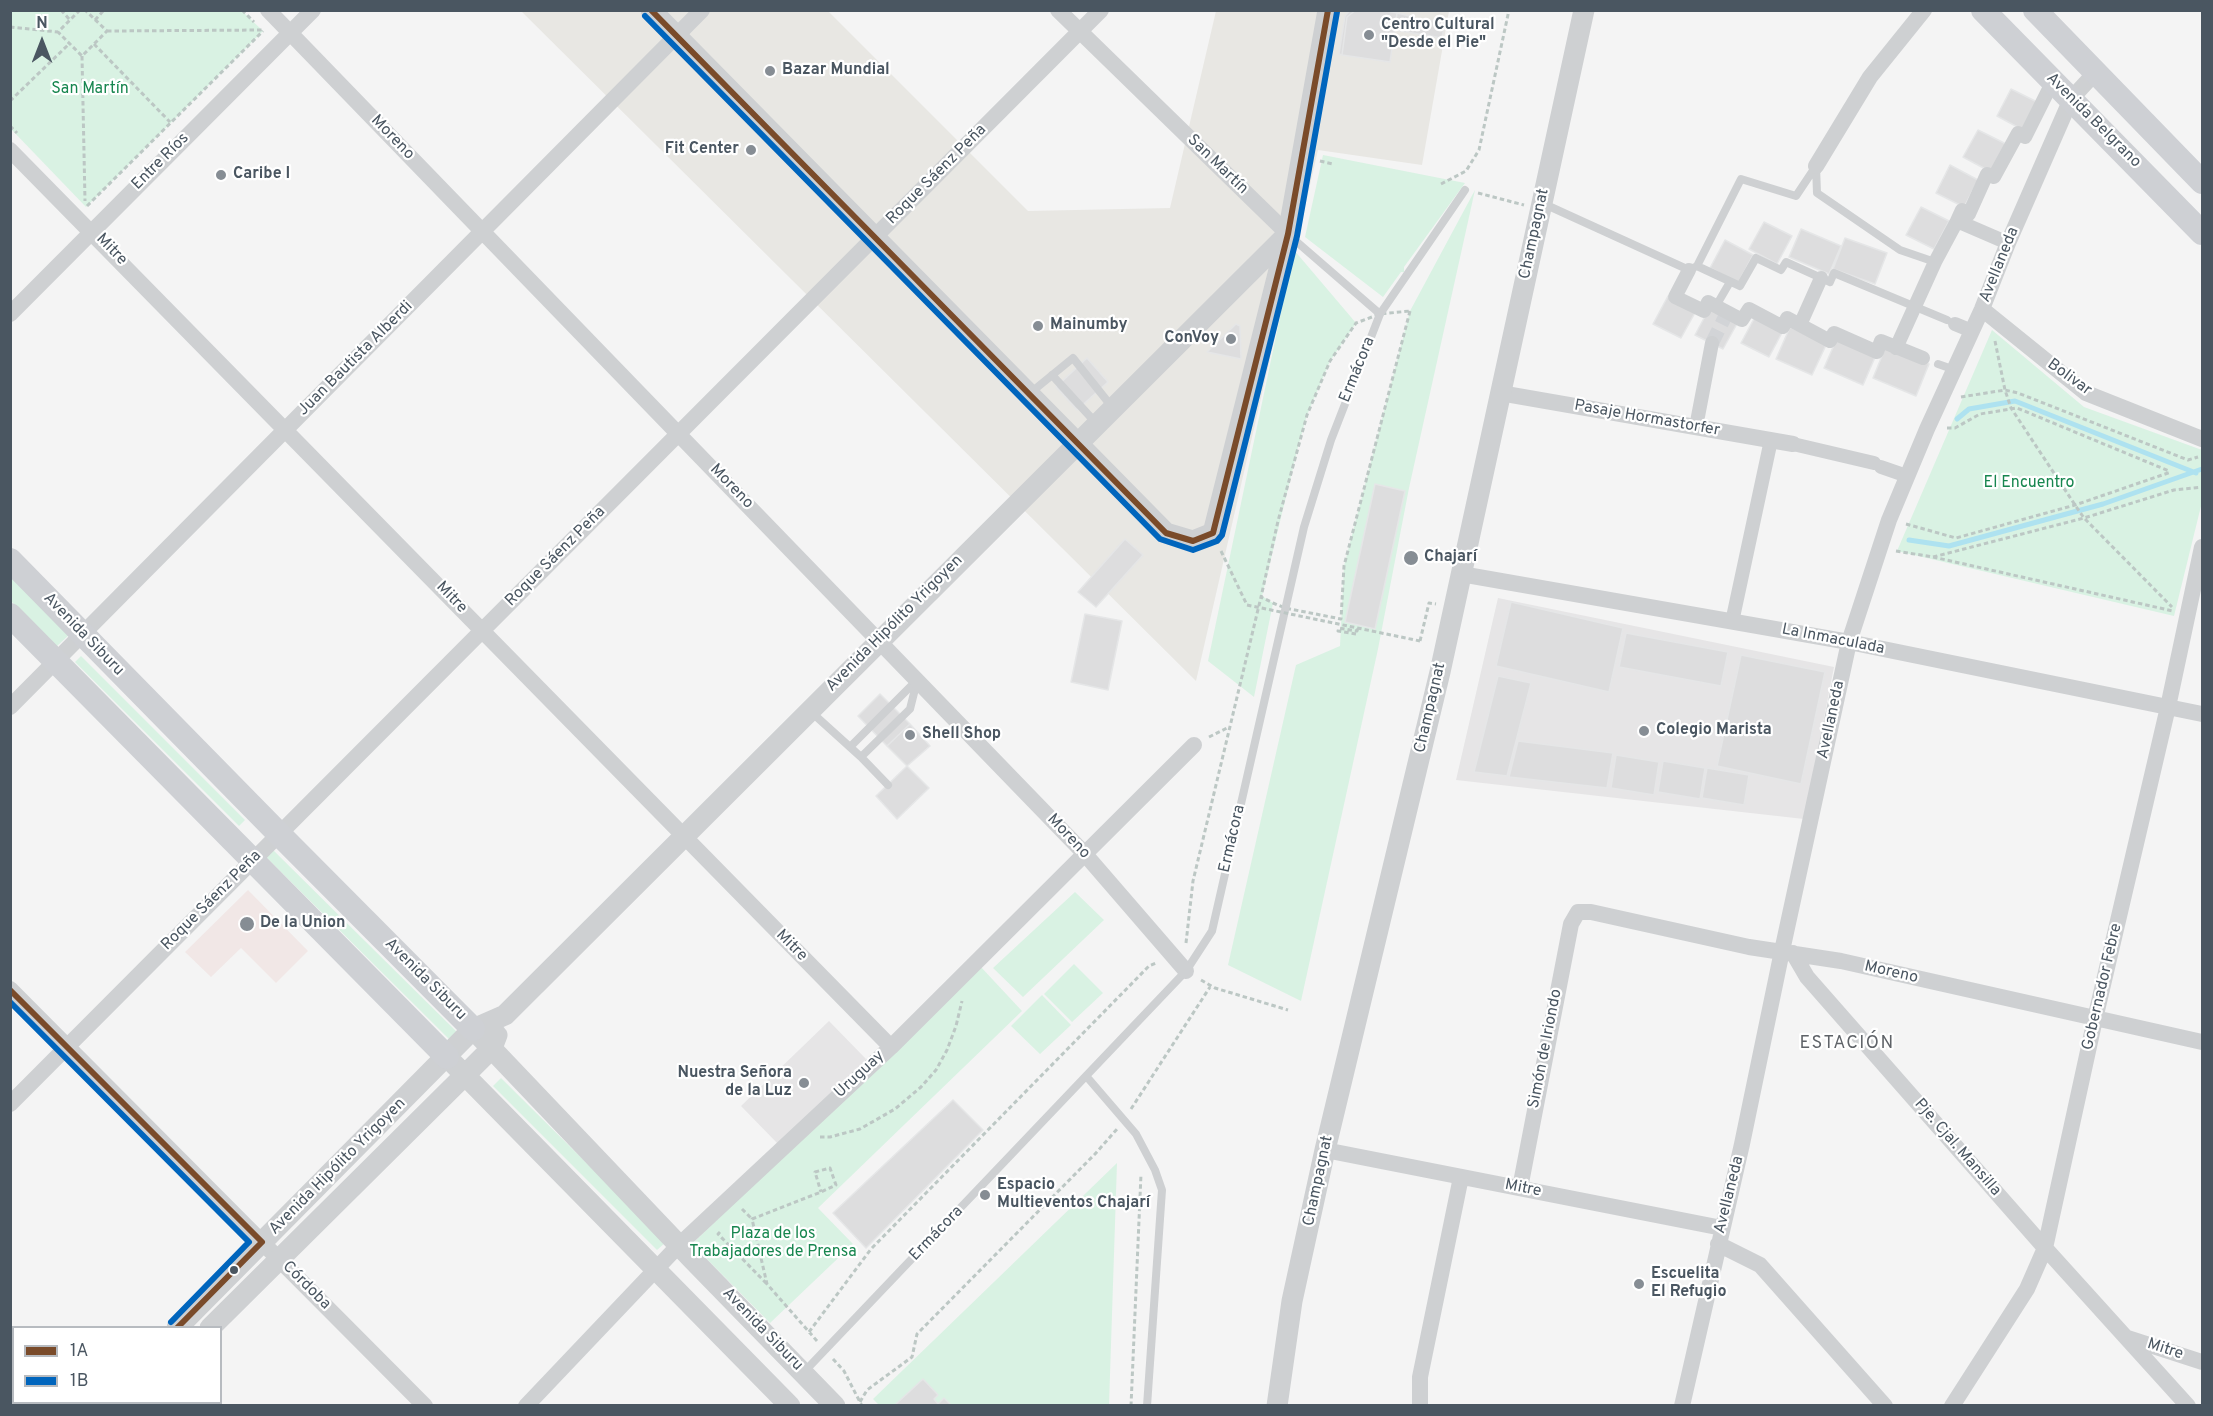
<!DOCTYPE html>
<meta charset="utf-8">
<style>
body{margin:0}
#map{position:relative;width:2213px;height:1416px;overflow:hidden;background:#f4f4f4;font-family:Overpass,sans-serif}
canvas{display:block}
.frame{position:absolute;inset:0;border:12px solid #4a5661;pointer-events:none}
.legend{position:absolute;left:12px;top:1326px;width:210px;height:78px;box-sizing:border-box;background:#fff;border:2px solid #b7bbc0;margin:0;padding:8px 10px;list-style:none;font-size:18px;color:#4a5661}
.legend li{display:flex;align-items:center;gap:12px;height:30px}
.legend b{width:30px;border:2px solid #b7bbc0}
.north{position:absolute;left:12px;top:12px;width:60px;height:60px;-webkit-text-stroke:4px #fff;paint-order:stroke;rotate:0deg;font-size:16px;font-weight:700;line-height:24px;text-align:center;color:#4a5661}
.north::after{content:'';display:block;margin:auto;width:21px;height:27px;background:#4a5661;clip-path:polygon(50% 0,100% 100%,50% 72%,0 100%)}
</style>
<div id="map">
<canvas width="2213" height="1416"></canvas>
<div class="frame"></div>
<ul class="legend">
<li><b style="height:8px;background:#7a4b2a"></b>1A</li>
<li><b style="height:8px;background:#0065bd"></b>1B</li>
</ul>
<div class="north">N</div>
</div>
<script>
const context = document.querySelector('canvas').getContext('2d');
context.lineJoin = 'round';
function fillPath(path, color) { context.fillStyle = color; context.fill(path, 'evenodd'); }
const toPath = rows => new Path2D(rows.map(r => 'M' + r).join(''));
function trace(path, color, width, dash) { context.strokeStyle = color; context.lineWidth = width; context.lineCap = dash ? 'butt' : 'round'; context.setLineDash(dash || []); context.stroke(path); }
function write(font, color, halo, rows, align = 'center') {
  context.font = font + ' Overpass,sans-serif'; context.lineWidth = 4.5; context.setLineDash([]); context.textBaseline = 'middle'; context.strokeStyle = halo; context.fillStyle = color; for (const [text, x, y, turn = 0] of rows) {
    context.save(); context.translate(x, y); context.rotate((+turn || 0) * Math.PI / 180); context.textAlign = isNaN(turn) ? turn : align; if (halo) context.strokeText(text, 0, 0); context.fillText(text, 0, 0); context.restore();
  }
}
const commercial = toPath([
 [521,11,828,11,1028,211,1170,208,1216,11,1449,11,1422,165,1318,150,1196,681]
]);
const education = toPath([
 [1498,598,1834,667,1804,819,1456,780],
 [829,1021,866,1059,778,1144,741,1106]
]);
const medical = toPath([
 [248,890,308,951,276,983,241,948,211,977,185,952]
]);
const green = toPath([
 [11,10,242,11,263,31,86,207,11,129],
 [1323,155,1465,183,1404,267,1404,272,1401,272,1383,297,1305,237],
 [1475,190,1409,488,1378,649,1301,1001,1228,965,1296,665,1340,646,1344,566,1410,311],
 [1294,250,1356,323,1330,361,1307,415,1298,447,1262,596,1273,603,1254,697,1208,661],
 [1992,330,2084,407,2202,450,2202,502,2174,616,1897,551],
 [10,572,70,634,56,647,11,601],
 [81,656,245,820,239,826,75,662],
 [272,849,459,1034,451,1041,265,856],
 [1075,892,1104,920,1023,997,993,968],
 [1074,964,1103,993,1072,1022,1044,994],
 [980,966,1022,1011,818,1208,853,1244,770,1323,692,1244],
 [1042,995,1071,1025,1040,1054,1011,1026],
 [501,1078,666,1242,657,1250,493,1086],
 [1117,1163,1109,1405,880,1406,873,1399]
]);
const stream = toPath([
 [1957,419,1969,409,2015,401,2196,473],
 [1909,540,1949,546,2103,504,2202,469]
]);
const building = toPath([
 [1350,10,1356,10,1347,17,1342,55,1339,54,1345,16,1350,10],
 [1356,10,1381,10,1397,13,1390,62,1342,55,1347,17,1356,10],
 [1397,13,1414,17,1413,19,1445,22,1442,38,1395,30,1397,13],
 [2011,89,2039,103,2025,131,1997,116,2011,89],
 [1978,130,2006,144,1991,172,1963,157,1978,130],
 [1950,165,1978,180,1964,207,1936,193,1950,165],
 [1921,207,1949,221,1934,249,1906,235,1921,207],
 [1764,222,1792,236,1777,264,1749,249,1764,222],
 [1801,229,1841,246,1829,274,1789,257,1801,229],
 [1845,238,1887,253,1875,284,1833,269,1845,238],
 [1725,240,1753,255,1738,283,1710,268,1725,240],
 [1668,296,1696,311,1681,338,1653,324,1668,296],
 [1710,307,1738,322,1723,349,1695,335,1710,307],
 [1756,315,1784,329,1769,357,1741,343,1756,315],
 [1236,324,1240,326,1241,359,1207,352,1236,324],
 [1790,327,1827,343,1812,375,1776,359,1790,327],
 [1837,338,1876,355,1863,385,1824,368,1837,338],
 [1886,346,1929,364,1916,396,1873,378,1886,346],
 [1087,358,1108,382,1077,410,1056,387,1087,358],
 [1375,484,1405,491,1375,629,1345,622,1375,484],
 [1125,539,1143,555,1096,607,1078,592,1125,539],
 [1511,602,1623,628,1609,692,1496,666,1511,602],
 [1085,614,1122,621,1108,690,1071,682,1085,614],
 [1626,633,1728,652,1721,686,1619,667,1626,633],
 [1741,655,1825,672,1801,784,1717,766,1741,655],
 [1498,676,1531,683,1507,776,1474,772,1498,676],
 [880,694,910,724,887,746,858,716,880,694],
 [910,724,930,746,907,766,887,746,910,724],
 [1518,741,1613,753,1607,788,1509,777,1518,741],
 [1616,755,1659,762,1654,795,1611,788,1616,755],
 [1663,761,1705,768,1700,799,1658,792,1663,761],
 [907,766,929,788,897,819,876,796,907,766],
 [1707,768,1749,775,1744,805,1702,798,1707,768],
 [953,1100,983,1130,866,1248,833,1213,953,1100],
 [923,1379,938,1395,934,1399,938,1404,944,1398,952,1406,897,1406,896,1404,923,1379]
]);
const pedestrianTunnel = toPath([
 [1712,343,1726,315]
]);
const path = toPath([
 [61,10,70,20],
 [80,10,58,32,82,56,107,31,85,10],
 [242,10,254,22],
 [95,20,104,10],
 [10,27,58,32],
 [107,31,264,30],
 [94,44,170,122],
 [82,56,85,201],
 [10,101,69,44],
 [10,126,17,133],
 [1320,161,1333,164],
 [1441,184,1466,171,1479,150,1509,10],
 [1478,193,1524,205],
 [87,206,263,31],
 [1410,311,1344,566,1341,619,1285,608,1273,603,1261,597,1278,521,1307,415,1330,361,1356,323,1380,314,1410,311],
 [1995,341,2005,390,2011,408,2075,505,2084,518,2172,607],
 [1961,397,2005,390,2018,393,2188,460,2198,457],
 [1947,428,1955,428,1980,414,2017,408,2169,471],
 [1906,524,1956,538,2075,505,2171,472],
 [1221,551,1247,605],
 [1896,551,1933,557,2084,518,2174,490,2202,487],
 [1933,557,2173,611],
 [1356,634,1338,631,1339,628,1357,631,1358,628],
 [1420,641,1429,603,1436,604],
 [1209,737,1229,727],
 [1186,943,1193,881,1261,597],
 [1201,980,1215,988,1288,1010],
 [1131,1109,1210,987],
 [820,1137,830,1137,860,1129,895,1109,921,1087,936,1070,947,1050,956,1026,962,1001],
 [742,1209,752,1219],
 [720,1232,718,1234,767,1284],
 [809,1332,871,1249,1149,966,1156,963],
 [817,1341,767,1284,752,1219,821,1192,836,1185,830,1168,815,1172,821,1192],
 [833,1359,844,1371,862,1406],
 [860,1402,867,1390,912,1357,917,1334,1095,1154,1117,1129],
 [1131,1406,1141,1174]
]);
const service = toPath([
 [1816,166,1817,193,1900,250,1935,262],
 [1542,203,1689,270,1697,266,1741,179,1796,196,1816,166],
 [1290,236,1380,314],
 [1697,266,1740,286,1756,258,1781,270,1786,262,1830,282,1834,273,1947,320],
 [1716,306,1730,282],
 [1938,364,1955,370],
 [1052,375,1096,423],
 [1029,394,1073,358,1112,407],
 [809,710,861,757,910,709,917,681],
 [850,747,917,680],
 [861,757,888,785],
 [1087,1077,1136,1134,1155,1170,1162,1190,1147,1406],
 [804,1372,1186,971,1212,931,1304,527,1331,440,1380,314,1465,190]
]);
const pedestrian = toPath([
 [1957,221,1962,210,1969,214,1987,174,1994,177,2018,133,2025,137,2053,81],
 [1689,270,1675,297,1704,311,1708,302,1742,320,1749,309,1783,327,1787,318,1830,341,1834,333,1877,352,1881,341,1923,358],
 [1955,324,1972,331],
 [1800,325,1821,278],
 [1896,348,1935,262,1957,221,2008,243],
 [1696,427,1712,343],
 [1793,444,1874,463],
 [1881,467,1907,476],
 [1732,622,1771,440]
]);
const minor = toPath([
 [268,10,1084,853,1186,971],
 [1058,10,1288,234],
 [10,150,891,1047],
 [1816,166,1870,77,1924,10],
 [1982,309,2086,393,2202,439],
 [10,314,313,10],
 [1500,393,1793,444],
 [1461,574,1849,642,2202,714],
 [10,707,702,10],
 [1793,953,1807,977,2045,1248,2188,1406],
 [10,989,425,1406],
 [10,1104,1101,10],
 [1325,1150,1722,1228],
 [1520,1188,1571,924,1578,912,1591,912,1749,947,1841,961,2202,1042],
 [1718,1244,1760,1265,1885,1406],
 [2128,1338,2202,1362],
 [10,1355,14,1358],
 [59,1402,62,1406],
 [526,1406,679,1245,891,1047,1194,745],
 [1420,1406,1420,1377,1461,1177],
 [1682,1406,1742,1144,1782,951,1849,642,1889,520,1927,429,1982,309,2008,243,2071,99,2095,73],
 [1952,1406,2027,1289,2045,1248,2095,1019,2168,707,2202,547]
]);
const tertiary = toPath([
 [651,10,1166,533,1193,541,1213,533,1288,234,1328,10],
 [473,1029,692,1259,835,1406],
 [447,1057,790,1406],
 [177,1328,473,1029,505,1015,1288,234],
 [210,1328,465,1075,492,1048,497,1035],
 [99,1406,102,1402],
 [131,1406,134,1402],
 [1277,1406,1292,1301,1325,1150,1440,672,1584,10]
]);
const secondary = toPath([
 [1983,10,2202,233],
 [2035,10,2202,182],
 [10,560,279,834,473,1029],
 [10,615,447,1057]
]);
const pathBridge = toPath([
 [1247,605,1420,641]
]);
const bus1 = toPath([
 [651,10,1166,533,1193,541,1213,533,1288,234,1328,10],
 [10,990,262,1242,177,1328]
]);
const bus2 = toPath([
 [645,16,1160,539,1193,550,1217,541,1222,535,1297,236,1337,12],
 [10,1002,249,1242,171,1322]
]);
const markers = [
 [1369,35,6,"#868d94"],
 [770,71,6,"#868d94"],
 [751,150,6,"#868d94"],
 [221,175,6,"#868d94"],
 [1038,326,6,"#868d94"],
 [1231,339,6,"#868d94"],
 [1411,558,8,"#868d94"],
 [1644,731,6,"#868d94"],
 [910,735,6,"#868d94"],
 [247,924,8,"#868d94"],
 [804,1083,6,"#868d94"],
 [985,1195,6,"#868d94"],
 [234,1270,5,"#4a5661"],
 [1639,1284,6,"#868d94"]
];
const poiNames = [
 ["Centro Cultural",1381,26],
 ["\"Desde el Pie\"",1381,44],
 ["Bazar Mundial",782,71],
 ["Fit Center",739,150,"right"],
 ["Caribe I",233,175],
 ["Mainumby",1050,326],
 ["ConVoy",1219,339,"right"],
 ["Chajarí",1424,558],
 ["Colegio Marista",1656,731],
 ["Shell Shop",922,735],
 ["De la Union",260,924],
 ["Nuestra Señora",792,1074,"right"],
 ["de la Luz",792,1092,"right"],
 ["Espacio",997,1186],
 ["Multieventos Chajarí",997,1204],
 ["Escuelita",1651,1275],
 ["El Refugio",1651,1293]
];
const parkNames = [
 ["San Martín",90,90],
 ["El Encuentro",2029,484],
 ["Plaza de los",773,1235],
 ["Trabajadores de Prensa",773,1253]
];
const streetNames = [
 ["Avenida Belgrano",2093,121,45],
 ["Moreno",392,138,46],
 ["Entre Ríos",161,162,-45],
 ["San Martín",1217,165,44],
 ["Roque Sáenz Peña",937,175,-45],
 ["Champagnat",1535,234,-78],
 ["Mitre",111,250,46],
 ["Avellaneda",2000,265,-68],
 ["Juan Bautista Alberdi",356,359,-45],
 ["Ermácora",1358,370,-68],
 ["Bolivar",2069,378,36],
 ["Pasaje Hormastorfer",1647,419,10],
 ["Moreno",731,487,46],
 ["Roque Sáenz Peña",556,557,-45],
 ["Mitre",451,598,46],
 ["Avenida Hipólito Yrigoyen",895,624,-45],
 ["Avenida Siburu",83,635,46],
 ["La Inmaculada",1833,640,11],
 ["Champagnat",1431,708,-77],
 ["Avellaneda",1832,720,-78],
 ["Moreno",1068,837,47],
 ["Ermácora",1233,839,-77],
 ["Roque Sáenz Peña",212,901,-45],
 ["Mitre",791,946,45],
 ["Moreno",1891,973,13],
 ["Avenida Siburu",425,980,45],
 ["Gobernador Febre",2103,987,-77],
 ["Simón de Iriondo",1546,1049,-79],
 ["Uruguay",860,1075,-43],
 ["Pje. Cjal. Mansilla",1957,1148,49],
 ["Avenida Hipólito Yrigoyen",338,1167,-45],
 ["Champagnat",1319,1181,-78],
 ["Mitre",1523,1189,11],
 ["Avellaneda",1730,1195,-76],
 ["Ermácora",937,1234,-46],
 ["Córdoba",306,1286,45],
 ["Avenida Siburu",762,1330,46],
 ["Mitre",2165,1350,18]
];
const neighbourhoodNames = [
 ["ESTACIÓN",1847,1044]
];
fillPath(commercial, '#e8e7e3');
fillPath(education, '#e6e5e6');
fillPath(medical, '#f1e7e6');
fillPath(green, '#d9f2e3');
trace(stream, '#aee2f0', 5);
fillPath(building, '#ddddde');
trace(building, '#e5e6e7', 1.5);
trace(pedestrianTunnel, '#d2d4d7', 14, [14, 7]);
trace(path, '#bcc7c4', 3, [4.5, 3]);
trace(service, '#ced0d2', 8);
trace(pedestrian, '#ced0d2', 14);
trace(minor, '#ced0d2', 16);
trace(tertiary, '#ced0d2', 21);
trace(secondary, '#ced0d4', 24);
trace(pathBridge, '#bcc7c4', 3, [4.5, 3]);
trace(bus1, '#7a4b2a', 6);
trace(bus2, '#0065bd', 6);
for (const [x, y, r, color] of markers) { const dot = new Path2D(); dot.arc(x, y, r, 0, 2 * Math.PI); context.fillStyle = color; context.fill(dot); trace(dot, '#fff', 2); }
write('bold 16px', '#4a5661', '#fff', poiNames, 'left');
write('16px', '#17864f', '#fff', parkNames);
write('16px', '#4a5661', '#fff', streetNames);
context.letterSpacing = '1.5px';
write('18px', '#5f6368', '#fff', neighbourhoodNames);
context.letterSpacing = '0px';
</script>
